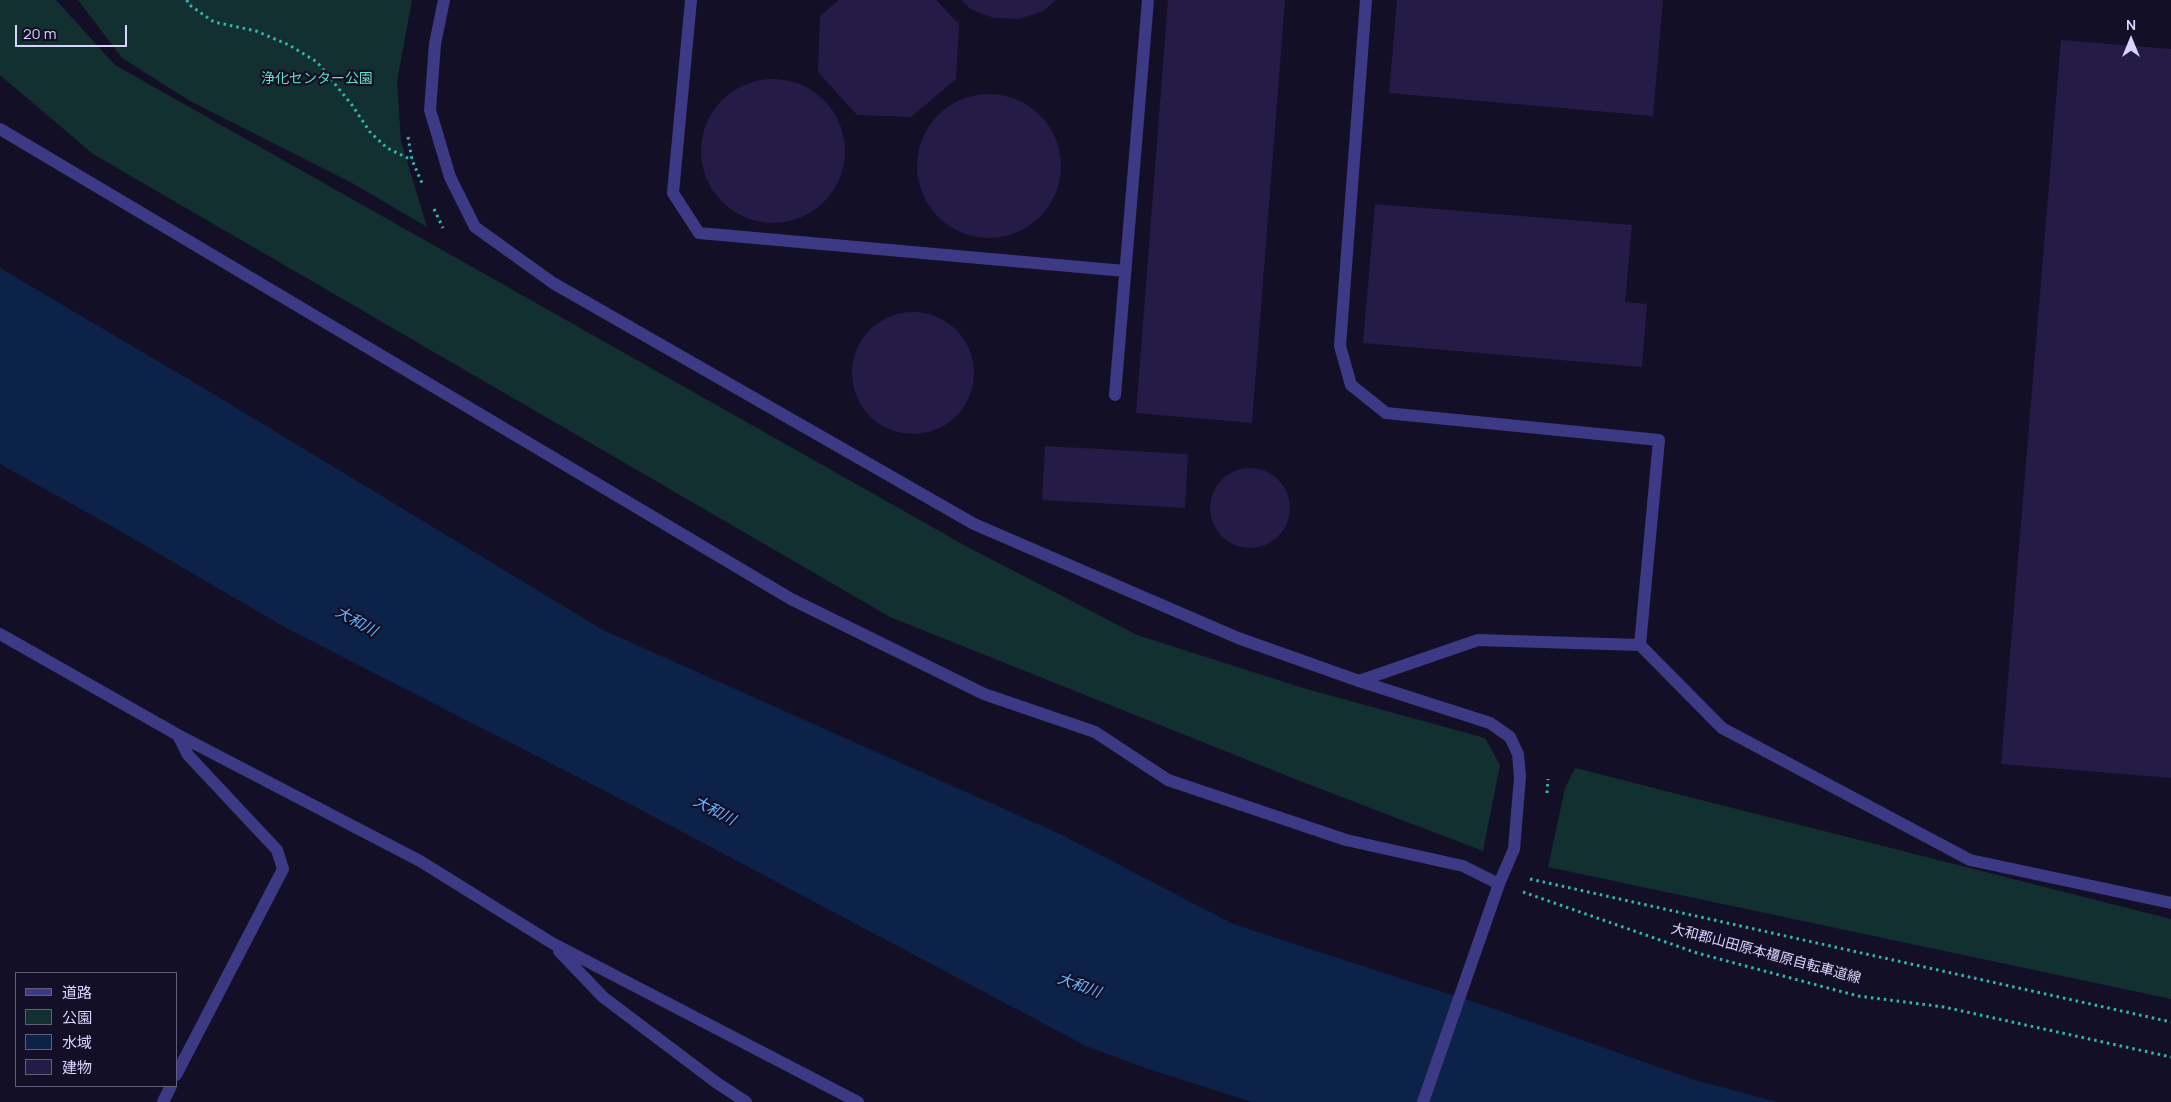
<!DOCTYPE html>
<meta charset="utf-8">
<style>
body{margin:0}
#map{position:relative;width:2171px;height:1102px;overflow:hidden;background:#130f26;font-family:Manrope,"Noto Sans JP",sans-serif}
canvas{display:block}
.legend{position:absolute;left:15px;top:972px;width:162px;height:115px;box-sizing:border-box;background:#130f26;border:1px solid #625e7d;margin:0;padding:6px 9px;list-style:none;font-size:15px;color:#d9d4ff}
.legend li{display:flex;align-items:center;gap:10px;height:25px}
.legend b{width:25px;border:1px solid #625e7d}
.north{position:absolute;left:2106px;top:15px;width:50px;height:50px;-webkit-text-stroke:4px #130f26;paint-order:stroke;rotate:0deg;font-size:14px;font-weight:700;line-height:20px;text-align:center;color:#d9d4ff}
.north::after{content:'';display:block;margin:auto;width:18px;height:22px;background:#d9d4ff;clip-path:polygon(50% 0,100% 100%,50% 72%,0 100%)}
.scale{position:absolute;left:15px;top:25px;width:112px;height:22px;box-sizing:border-box;border:2px solid #d9d4ff;border-top:0;padding-left:6px;font-size:15px;line-height:18px;white-space:nowrap;color:#d9d4ff;-webkit-text-stroke:4px #130f26;paint-order:stroke}
</style>
<div id="map">
<canvas width="2171" height="1102"></canvas>
<ul class="legend">
<li><b style="height:6px;background:#3d3a85"></b>道路</li>
<li><b style="height:14px;background:#12302f"></b>公園</li>
<li><b style="height:14px;background:#0c2248"></b>水域</li>
<li><b style="height:14px;background:#241b47"></b>建物</li>
</ul>
<div class="north">N</div>
<div class="scale">20 m</div>
</div>
<script>
const context = document.querySelector('canvas').getContext('2d');
context.lineJoin = 'round';
function fillPath(path, color) { context.fillStyle = color; context.fill(path, 'evenodd'); }
const toPath = rows => new Path2D(rows.map(r => 'M' + r).join(''));
function trace(path, color, width, dash) { context.strokeStyle = color; context.lineWidth = width; context.lineCap = dash ? 'butt' : 'round'; context.setLineDash(dash || []); context.stroke(path); }
function write(font, color, halo, rows, align = 'center') {
  context.font = font + ' Manrope,"Noto Sans JP",sans-serif'; context.lineWidth = 4.5; context.setLineDash([]); context.textBaseline = 'middle'; context.strokeStyle = halo; context.fillStyle = color; for (const [text, x, y, turn = 0] of rows) {
    context.save(); context.translate(x, y); context.rotate((+turn || 0) * Math.PI / 180); context.textAlign = isNaN(turn) ? turn : align; if (halo) context.strokeText(text, 0, 0); context.fillText(text, 0, 0); context.restore();
  }
}
const green = toPath([
 [0,0,56,0,115,65,964,545,1137,635,1303,688,1485,738,1500,765,1483,851,1305,783,890,617,93,154,0,75],
 [78,0,412,0,397,82,401,141,427,227,352,183,190,101,122,58],
 [1575,768,2171,919,2171,999,1548,867,1565,788]
]);
const water = toPath([
 [0,268,205,389,603,630,1060,834,1233,924,1486,1006,1695,1080,1777,1102,1252,1102,1148,1069,1086,1046,609,793,286,628,115,528,0,464]
]);
const building = toPath([
 [839,0,936,0,959,24,956,79,911,117,857,115,818,72,820,16],
 [961,0,1056,0,1043,11,1019,19,994,18,970,9],
 [1168,0,1285,0,1252,423,1136,413],
 [1397,0,1663,0,1653,116,1389,93],
 [2061,40,2171,49,2171,778,2001,764],
 '701 151a72 72 0 1 1 144 0a72 72 0 1 1-144 0Z',
 '917 166a72 72 0 1 1 144 0a72 72 0 1 1-144 0Z',
 [1375,204,1632,225,1625,302,1647,304,1642,367,1363,343],
 '852 373a61 61 0 1 1 122 0a61 61 0 1 1-122 0Z',
 [1045,446,1188,454,1185,508,1042,500],
 '1210 508a40 40 0 1 1 80 0a40 40 0 1 1-80 0Z'
]);
const path = toPath([
 [187,0,188,4,214,22,256,31,289,45,317,62,352,105,370,132,387,148,412,160],
 [408,137,412,160,422,183],
 [434,209,443,228],
 [1547,793,1548,779],
 [1530,879,2171,1022],
 [1523,892,1697,953,1858,996,1944,1007,2171,1057]
]);
const lane = toPath([
 [691,0,673,193,699,233,1125,271],
 [1366,0,1340,346,1351,385,1386,413,1659,440,1640,645],
 [0,129,791,599,984,694,1095,732,1168,780,1346,840,1463,866,1499,884],
 [1115,395,1148,0],
 [1359,681,1478,640,1640,645,1722,728,1970,860,2171,903]
]);
const street = toPath([
 [444,0,435,44,430,110,450,177,475,227,553,283,974,524,1238,638,1359,681,1490,723,1510,737,1518,754,1520,777,1514,849,1499,884,1423,1102],
 [0,634,178,735,420,861,552,943,858,1102],
 [559,951,603,997,717,1083,746,1102],
 [176,1075,283,869,277,850,188,755,178,735],
 [163,1102,171,1086]
]);
const parkNames = [
 ["浄化センター公園",317,79]
];
const streetNames = [
 ["大和郡山田原本橿原自転車道線",1766,954,15]
];
const waterNames = [
 ["大和川",356,622,29],
 ["大和川",714,811,28],
 ["大和川",1079,986,20]
];
fillPath(green, '#12302f');
fillPath(water, '#0c2248');
fillPath(building, '#241b47');
trace(path, '#2fb8b0', 3, [2.5, 4]);
trace(lane, '#3d3a85', 12);
trace(street, '#3d3a85', 12);
write('14px', '#5fe0c0', '#130f26', parkNames);
write('14px', '#d9d4ff', '#130f26', streetNames);
write('italic 15px', '#62b6ff', '#130f26', waterNames);
</script>
